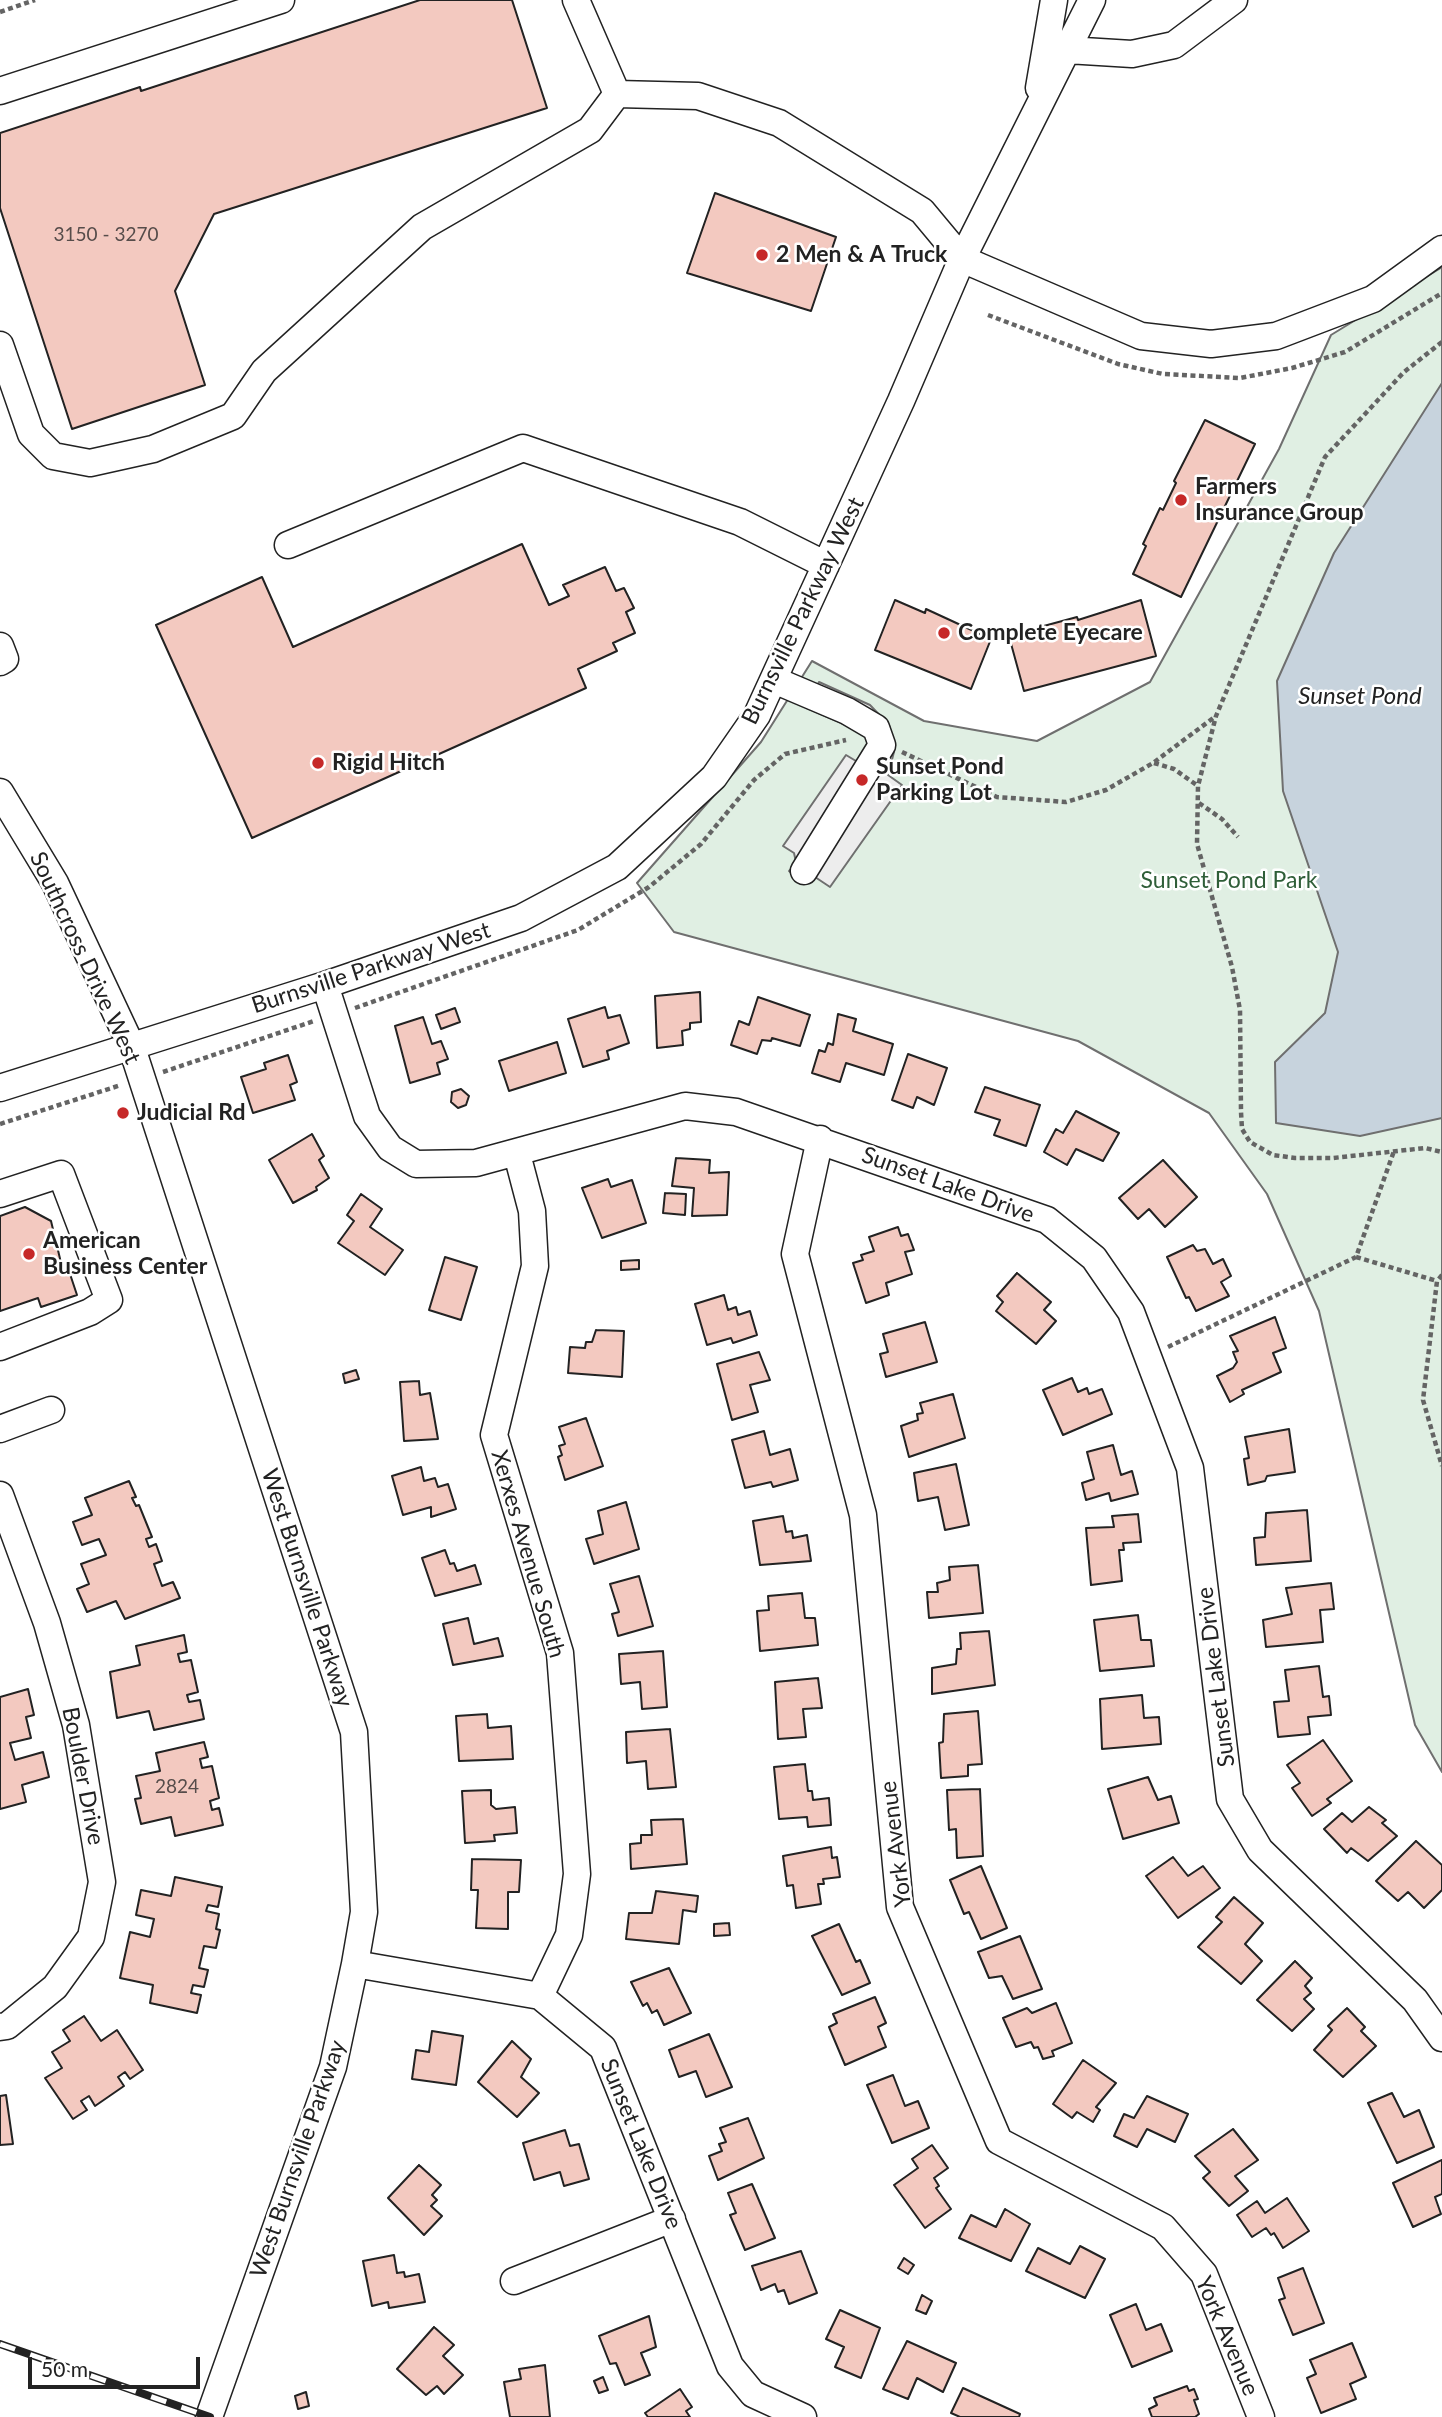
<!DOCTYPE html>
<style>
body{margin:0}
#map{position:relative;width:1442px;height:2417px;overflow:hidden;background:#fff;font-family:Lato,sans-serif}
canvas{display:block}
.scale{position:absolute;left:28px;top:2357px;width:172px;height:32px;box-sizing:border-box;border:4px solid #222;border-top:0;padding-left:9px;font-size:21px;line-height:24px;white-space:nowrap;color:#222;-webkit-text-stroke:5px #fff;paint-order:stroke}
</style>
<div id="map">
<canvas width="1442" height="2417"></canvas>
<div class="scale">50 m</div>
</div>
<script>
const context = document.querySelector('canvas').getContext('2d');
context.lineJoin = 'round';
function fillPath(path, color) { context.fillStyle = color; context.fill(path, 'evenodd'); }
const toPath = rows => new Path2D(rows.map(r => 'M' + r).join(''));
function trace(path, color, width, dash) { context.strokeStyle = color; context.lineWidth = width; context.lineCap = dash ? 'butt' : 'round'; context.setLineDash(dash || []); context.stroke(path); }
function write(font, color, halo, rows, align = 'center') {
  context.font = font + ' Lato,sans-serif'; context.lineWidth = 5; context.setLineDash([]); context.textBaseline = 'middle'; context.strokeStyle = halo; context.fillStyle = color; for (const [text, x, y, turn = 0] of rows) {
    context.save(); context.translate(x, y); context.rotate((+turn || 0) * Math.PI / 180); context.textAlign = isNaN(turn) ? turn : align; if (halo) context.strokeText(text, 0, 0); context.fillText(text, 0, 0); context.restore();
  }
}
const green = toPath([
 [1442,267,1442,1772,1415,1725,1319,1311,1267,1194,1209,1113,1078,1041,674,932,637,883,761,742,812,661,924,721,1037,741,1150,682,1279,449,1331,335,1442,267]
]);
const parking = toPath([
 [819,682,870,705,889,725,895,748,888,775,902,785,830,887,815,877,805,884,789,871,796,862,794,853,783,846,846,755,856,761,865,757,871,745,862,732,807,708,819,682]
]);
const water = toPath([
 [1442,383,1442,1118,1360,1136,1276,1123,1275,1062,1325,1013,1338,952,1283,791,1277,681,1334,553,1442,383]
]);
const building = toPath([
 [420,0,512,0,547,108,214,214,175,291,205,385,72,429,0,208,0,133,140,87,141,91,420,0],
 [715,193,836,237,811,311,687,273,715,193],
 [1205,420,1255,444,1181,597,1133,574,1146,546,1143,544,1160,508,1163,510,1176,483,1174,481,1205,420],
 [522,544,549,605,569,596,563,585,605,567,616,591,624,588,634,608,626,612,635,633,613,643,617,651,578,669,586,688,252,838,156,625,262,577,293,647,522,544],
 [895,600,925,613,926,609,991,639,971,689,875,650,895,600],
 [1141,600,1156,656,1024,691,1010,640,1041,632,1040,627,1077,617,1078,620,1141,600],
 [700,992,701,1022,690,1023,690,1029,682,1031,683,1045,657,1048,655,996,700,992],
 [758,997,810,1015,800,1046,772,1038,771,1041,762,1040,757,1054,731,1045,739,1021,749,1025,758,997],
 [605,1007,608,1018,620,1015,629,1043,607,1051,609,1059,583,1067,568,1019,605,1007],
 [455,1008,460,1022,441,1029,436,1015,455,1008],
 [838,1014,856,1019,853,1031,893,1044,884,1075,846,1063,840,1082,812,1073,819,1050,825,1052,828,1043,833,1045,838,1014],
 [423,1017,432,1044,441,1041,448,1059,437,1063,440,1074,410,1083,395,1026,423,1017],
 [557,1042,566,1073,509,1091,499,1061,557,1042],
 [908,1054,947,1068,934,1105,917,1097,913,1108,892,1100,908,1054],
 [288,1055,297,1082,290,1085,295,1100,253,1113,241,1077,266,1069,264,1063,288,1055],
 [985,1087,1040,1105,1026,1146,994,1135,1000,1120,975,1112,985,1087],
 [461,1089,469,1096,466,1105,458,1108,451,1102,452,1092,461,1089],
 [1076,1111,1119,1133,1103,1161,1076,1149,1067,1165,1044,1152,1056,1129,1063,1133,1076,1111],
 [312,1134,324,1156,319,1160,329,1178,316,1187,317,1190,293,1203,269,1160,312,1134],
 [676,1158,710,1160,709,1173,729,1172,727,1215,692,1216,694,1188,672,1186,676,1158],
 [1163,1160,1197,1197,1165,1227,1149,1209,1138,1219,1119,1198,1163,1160],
 [608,1179,611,1187,632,1180,646,1223,602,1238,582,1188,608,1179],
 [665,1193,686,1194,685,1215,663,1213,665,1193],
 [361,1194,382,1209,370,1227,403,1250,385,1275,338,1243,354,1221,347,1215,361,1194],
 [25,1207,51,1221,62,1267,67,1265,77,1295,41,1307,38,1298,0,1311,0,1216,25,1207],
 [898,1227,901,1236,908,1234,914,1250,905,1252,912,1274,886,1283,889,1295,866,1303,853,1263,863,1260,861,1255,874,1251,869,1237,898,1227],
 [1193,1245,1197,1251,1205,1249,1213,1264,1223,1259,1231,1276,1221,1282,1229,1296,1196,1311,1189,1297,1186,1298,1167,1257,1193,1245],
 [445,1257,477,1267,461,1320,429,1310,445,1257],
 [639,1260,639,1269,621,1270,621,1261,639,1260],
 [1017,1273,1051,1302,1044,1310,1056,1321,1036,1344,996,1311,1003,1302,997,1296,1017,1273],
 [724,1295,728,1310,736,1307,738,1315,750,1311,757,1335,733,1343,731,1338,707,1345,695,1304,724,1295],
 [1275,1317,1286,1348,1273,1353,1281,1372,1242,1390,1244,1394,1230,1402,1217,1376,1233,1368,1237,1362,1233,1352,1238,1351,1230,1336,1275,1317],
 [925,1322,937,1362,886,1377,880,1354,888,1352,883,1334,925,1322],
 [596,1330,624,1331,622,1377,568,1373,570,1347,585,1348,586,1342,592,1342,596,1330],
 [759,1352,770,1380,750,1385,758,1412,732,1420,717,1364,759,1352],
 [356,1370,359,1379,345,1383,343,1374,356,1370],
 [1072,1378,1078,1392,1087,1388,1089,1394,1102,1389,1112,1414,1063,1435,1043,1390,1072,1378],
 [419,1381,420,1395,430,1393,438,1439,404,1441,400,1382,419,1381],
 [953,1394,965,1438,909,1457,901,1426,918,1420,917,1414,923,1413,920,1403,953,1394],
 [586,1418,603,1466,565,1480,558,1457,562,1455,559,1446,565,1444,559,1427,586,1418],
 [1289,1429,1295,1472,1267,1476,1265,1481,1248,1485,1244,1459,1249,1458,1245,1437,1289,1429],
 [764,1431,770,1455,790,1449,798,1480,773,1487,771,1482,745,1488,732,1440,764,1431],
 [1113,1445,1121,1475,1132,1471,1138,1494,1111,1501,1109,1493,1086,1500,1082,1483,1094,1479,1087,1452,1113,1445],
 [956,1464,969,1525,945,1530,938,1497,918,1501,914,1473,956,1464],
 [421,1467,424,1481,435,1478,438,1487,448,1484,456,1509,431,1517,431,1507,403,1515,392,1476,421,1467],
 [129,1481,136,1497,132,1498,136,1506,139,1505,152,1537,146,1539,149,1547,156,1544,162,1561,154,1564,162,1586,173,1582,180,1598,125,1619,116,1601,87,1612,77,1589,89,1584,81,1564,106,1555,99,1539,82,1545,73,1522,92,1515,85,1498,129,1481],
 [626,1502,639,1549,594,1564,586,1539,603,1534,598,1511,626,1502],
 [1307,1510,1311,1561,1256,1565,1254,1538,1265,1537,1266,1513,1307,1510],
 [1138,1514,1141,1542,1123,1543,1124,1550,1119,1550,1122,1581,1091,1585,1086,1528,1114,1527,1112,1516,1138,1514],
 [783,1516,786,1532,792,1531,793,1538,807,1535,811,1561,760,1565,753,1521,783,1516],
 [445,1550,450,1564,454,1563,457,1571,475,1565,481,1584,435,1596,422,1558,445,1550],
 [978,1565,983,1613,929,1618,927,1592,938,1592,937,1583,950,1580,949,1567,978,1565],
 [639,1576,653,1626,618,1636,612,1614,619,1612,610,1584,639,1576],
 [1331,1583,1334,1609,1320,1610,1323,1642,1266,1647,1263,1620,1292,1614,1286,1588,1331,1583],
 [802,1593,805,1618,815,1618,818,1645,760,1651,757,1611,769,1610,768,1596,802,1593],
 [1138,1615,1141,1640,1151,1640,1154,1666,1100,1671,1094,1620,1138,1615],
 [468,1618,474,1644,498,1638,503,1656,453,1665,443,1624,468,1618],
 [989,1631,995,1685,932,1694,932,1668,956,1664,957,1649,961,1649,960,1633,989,1631],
 [184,1635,187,1652,178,1654,180,1662,191,1660,198,1692,187,1695,189,1702,200,1700,204,1719,154,1730,149,1711,117,1718,110,1672,140,1665,136,1646,184,1635],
 [663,1651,667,1707,642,1709,640,1682,621,1684,619,1654,663,1651],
 [1319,1666,1323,1697,1329,1696,1331,1715,1308,1717,1310,1734,1278,1737,1274,1702,1289,1701,1285,1670,1319,1666],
 [818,1678,822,1708,803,1709,806,1737,778,1739,775,1682,818,1678],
 [28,1689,34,1715,26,1717,31,1738,10,1743,15,1760,43,1752,49,1777,22,1785,26,1802,0,1809,0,1697,28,1689],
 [1142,1695,1144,1718,1159,1717,1161,1744,1102,1749,1100,1699,1142,1695],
 [978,1711,982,1764,968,1765,968,1776,941,1778,939,1743,943,1742,944,1714,978,1711],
 [487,1714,488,1728,511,1726,513,1759,459,1761,456,1716,487,1714],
 [670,1729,676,1787,648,1789,646,1761,627,1763,626,1732,670,1729],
 [1323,1740,1352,1781,1327,1799,1331,1803,1312,1816,1292,1788,1300,1783,1287,1765,1323,1740],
 [204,1742,208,1757,200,1759,202,1768,212,1766,219,1798,210,1801,212,1810,219,1808,223,1825,175,1836,171,1817,141,1824,135,1799,141,1798,136,1776,160,1771,156,1753,204,1742],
 [805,1764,808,1791,812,1791,813,1800,829,1798,831,1825,808,1827,807,1817,779,1819,774,1767,805,1764],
 [1148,1777,1158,1800,1171,1796,1179,1823,1123,1839,1108,1789,1148,1777],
 [980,1789,983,1856,957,1858,956,1829,949,1830,947,1790,980,1789],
 [491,1790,491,1805,496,1809,515,1807,517,1833,494,1835,495,1841,465,1843,462,1791,491,1790],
 [1369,1807,1386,1820,1382,1823,1397,1836,1368,1861,1351,1848,1347,1853,1324,1829,1342,1813,1352,1822,1369,1807],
 [683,1819,687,1864,631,1869,630,1844,641,1843,641,1835,652,1835,651,1820,683,1819],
 [1416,1841,1442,1865,1442,1890,1424,1908,1408,1892,1398,1901,1376,1881,1416,1841],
 [831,1847,832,1858,837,1857,840,1877,823,1879,824,1884,818,1884,821,1904,796,1908,793,1885,787,1886,783,1856,831,1847],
 [1173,1857,1188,1876,1203,1866,1220,1888,1178,1918,1146,1876,1173,1857],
 [472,1859,521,1860,519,1892,508,1892,508,1929,476,1928,478,1890,471,1890,472,1859],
 [981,1866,1007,1928,981,1939,969,1912,964,1914,950,1880,981,1866],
 [175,1877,222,1887,218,1907,208,1905,206,1911,219,1914,216,1929,220,1930,216,1948,204,1946,199,1968,208,1970,204,1987,193,1985,191,1993,201,1995,197,2013,150,2003,153,1985,120,1978,130,1932,150,1937,154,1919,136,1915,141,1890,171,1896,175,1877],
 [656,1891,698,1896,696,1912,683,1910,679,1944,626,1939,629,1913,652,1913,656,1891],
 [1234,1897,1263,1923,1245,1944,1262,1961,1241,1984,1198,1947,1222,1922,1216,1917,1234,1897],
 [729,1923,730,1935,714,1936,714,1924,729,1923],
 [839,1924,856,1962,860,1960,870,1983,842,1995,812,1936,839,1924],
 [1020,1936,1042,1989,1013,1999,1002,1976,989,1978,978,1952,1020,1936],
 [1295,1961,1312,1978,1305,1986,1311,1993,1304,1999,1314,2009,1292,2031,1257,2000,1295,1961],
 [669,1968,691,2013,664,2025,657,2010,652,2013,647,2003,643,2006,631,1982,669,1968],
 [875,1997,886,2023,878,2027,886,2047,845,2065,829,2027,837,2023,833,2014,875,1997],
 [1056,2003,1072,2043,1052,2051,1054,2056,1043,2059,1038,2047,1034,2048,1031,2042,1016,2047,1003,2018,1027,2008,1032,2013,1056,2003],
 [1347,2008,1365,2027,1361,2031,1376,2046,1343,2077,1314,2050,1332,2030,1328,2026,1347,2008],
 [84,2016,101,2041,117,2030,143,2070,130,2079,125,2072,118,2077,124,2086,95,2106,89,2096,81,2101,87,2110,73,2119,45,2078,62,2068,52,2052,70,2041,63,2030,84,2016],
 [432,2031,463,2036,456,2085,412,2079,416,2050,429,2052,432,2031],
 [709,2034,732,2087,706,2097,696,2071,679,2077,669,2050,709,2034],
 [512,2041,531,2059,521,2077,539,2093,517,2117,478,2082,512,2041],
 [1083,2060,1116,2083,1096,2107,1100,2110,1093,2122,1077,2112,1072,2118,1053,2104,1083,2060],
 [893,2075,905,2106,918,2101,929,2128,892,2143,867,2085,893,2075],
 [1392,2093,1404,2117,1419,2110,1434,2147,1397,2163,1368,2103,1392,2093],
 [6,2095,13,2144,0,2145,0,2096,6,2095],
 [1147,2096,1188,2114,1175,2142,1147,2129,1137,2147,1114,2136,1124,2114,1134,2118,1147,2096],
 [748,2118,764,2158,718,2180,709,2156,722,2151,719,2144,726,2142,720,2128,748,2118],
 [1233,2129,1258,2160,1235,2176,1248,2191,1229,2206,1203,2178,1210,2172,1195,2156,1233,2129],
 [565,2130,570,2146,579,2144,589,2179,564,2186,560,2172,534,2180,523,2143,565,2130],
 [932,2145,948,2168,934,2178,939,2186,936,2188,951,2209,925,2228,894,2185,918,2168,912,2159,932,2145],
 [1442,2160,1442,2194,1435,2197,1441,2214,1413,2227,1393,2183,1442,2160],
 [419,2165,441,2185,432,2195,437,2200,431,2206,442,2216,424,2235,388,2198,419,2165],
 [752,2184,775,2238,745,2250,730,2215,736,2213,728,2193,752,2184],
 [1287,2198,1309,2231,1283,2248,1274,2233,1271,2235,1266,2228,1252,2237,1237,2215,1257,2201,1265,2213,1287,2198],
 [1005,2209,1030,2224,1011,2261,959,2238,971,2215,996,2227,1005,2209],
 [1080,2246,1105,2259,1085,2298,1026,2271,1038,2248,1070,2264,1080,2246],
 [801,2251,817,2293,789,2304,784,2290,778,2292,775,2284,761,2290,752,2266,801,2251],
 [394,2255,397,2273,404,2272,405,2277,419,2274,425,2302,389,2308,388,2302,372,2306,363,2261,394,2255],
 [904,2258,914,2265,908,2274,898,2268,904,2258],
 [1303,2268,1324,2323,1293,2335,1279,2300,1285,2298,1278,2278,1303,2268],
 [922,2295,932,2301,926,2314,916,2310,922,2295],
 [1136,2304,1146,2330,1161,2324,1172,2351,1132,2367,1110,2315,1136,2304],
 [840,2310,880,2328,861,2378,835,2367,844,2347,826,2339,840,2310],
 [649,2316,656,2347,641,2353,650,2375,625,2385,616,2363,610,2364,599,2336,649,2316],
 [434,2327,454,2345,443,2356,463,2375,444,2394,437,2386,426,2395,397,2369,434,2327],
 [907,2341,956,2363,943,2392,917,2378,908,2399,883,2389,907,2341],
 [1352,2343,1366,2377,1350,2384,1356,2399,1321,2413,1307,2378,1316,2374,1310,2360,1352,2343],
 [545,2365,550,2417,510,2417,504,2382,521,2379,519,2369,545,2365],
 [603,2377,608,2390,599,2393,594,2381,603,2377],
 [1187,2386,1189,2391,1194,2389,1198,2399,1194,2400,1199,2414,1195,2417,1152,2417,1149,2409,1157,2405,1154,2398,1187,2386],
 [963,2388,1020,2414,1019,2417,960,2417,951,2413,963,2388],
 [680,2389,692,2407,686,2411,690,2417,648,2417,645,2413,680,2389],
 [306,2392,309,2406,298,2409,295,2396,306,2392]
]);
const path = toPath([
 [0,12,35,0],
 [988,315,1118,364,1163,374,1240,378,1292,368,1345,352,1442,293],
 [1442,342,1404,372,1325,457,1216,716,1198,786,1197,844,1232,967,1240,1010,1241,1112,1242,1129,1250,1142,1273,1155,1295,1158,1333,1158,1425,1148,1442,1152],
 [902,752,997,797,1066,802,1106,790,1153,763,1216,716],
 [1154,763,1174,769,1198,786],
 [1199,803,1222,819,1238,837],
 [355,1008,578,930,649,887,701,844,754,780,785,754,846,740],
 [163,1072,314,1021],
 [0,1124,121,1085],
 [1356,1257,1437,1281],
 [1442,1275,1437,1281,1423,1400,1442,1466],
 [1168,1347,1356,1257,1394,1151]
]);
const minor = toPath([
 [576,0,617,94],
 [1067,50,1132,54,1174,45,1234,0],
 [1039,88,1054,0],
 [0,91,281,0],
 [617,94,698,96,779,123,922,211,962,259,1141,336,1211,344,1276,336,1373,299,1442,249],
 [0,345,31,434,53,456,90,463,153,449,233,416,264,371,422,227,590,130,617,94],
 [288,545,523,448,740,522,826,565],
 [0,646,5,659,0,662],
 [774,680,847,711,876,728,882,745,804,871],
 [0,792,55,883,131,1045,354,1732,364,1912,355,1964,333,2067,209,2417],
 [325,985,367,1116,390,1148,416,1164,476,1163,685,1106,736,1112,1047,1220,1094,1258,1131,1312,1190,1468,1230,1799,1260,1850,1415,2000,1442,2038],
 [0,1088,325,985,521,918,617,867,714,777,757,715,901,401,962,259,1092,0],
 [820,1139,795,1254,863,1515,900,1907,999,2141,1163,2227,1204,2274,1261,2417],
 [517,1154,532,1211,535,1266,494,1435,560,1653,577,1874,569,1935,540,1996],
 [0,1194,61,1174,109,1300,90,1312,0,1347],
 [0,1429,51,1410],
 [0,1495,47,1623,76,1725,102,1882,91,1937,55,1987,7,2026,0,2027],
 [355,1964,540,1996,603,2048,730,2366,753,2394,803,2417],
 [514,2281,672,2219]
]);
const rail = toPath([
 [0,2344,210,2417]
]);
const markers = [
 [762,255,7,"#c62828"],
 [1181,500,7,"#c62828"],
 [944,633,7,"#c62828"],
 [318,763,7,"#c62828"],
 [862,780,7,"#c62828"],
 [123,1113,7,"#c62828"],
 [29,1254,7,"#c62828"]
];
const numberNames = [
 ["3150 - 3270",106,235],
 ["2824",177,1787]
];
const poiNames = [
 ["2 Men & A Truck",776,255],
 ["Farmers",1195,487],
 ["Insurance Group",1195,513],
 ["Complete Eyecare",958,633],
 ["Rigid Hitch",332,763],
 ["Sunset Pond",876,767],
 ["Parking Lot",876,793],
 ["Judicial Rd",137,1113],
 ["American",43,1241],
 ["Business Center",43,1267]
];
const streetNames = [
 ["Burnsville Parkway West",803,611,-64],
 ["Southcross Drive West",85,958,65],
 ["Burnsville Parkway West",371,968,-18],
 ["Sunset Lake Drive",948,1185,20],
 ["Xerxes Avenue South",528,1554,74],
 ["West Burnsville Parkway",307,1588,72],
 ["Sunset Lake Drive",1216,1677,-97],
 ["Boulder Drive",83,1776,79],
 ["York Avenue",896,1844,-97],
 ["Sunset Lake Drive",641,2144,68],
 ["West Burnsville Parkway",298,2159,-71],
 ["York Avenue",1227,2336,67]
];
const parkNames = [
 ["Sunset Pond Park",1229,881]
];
const waterNames = [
 ["Sunset Pond",1360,696]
];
fillPath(green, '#e0efe3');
trace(green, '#6f6f6f', 2);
fillPath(parking, '#ededed');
trace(parking, '#6f6f6f', 2);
fillPath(water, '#c7d3dd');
trace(water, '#6f6f6f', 2);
fillPath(building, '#f3c9c0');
trace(building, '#222', 2);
trace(minor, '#222', 29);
trace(path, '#646464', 4.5, [5, 3.5]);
trace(minor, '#fff', 26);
trace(rail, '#222', 8);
trace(rail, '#fff', 5, [16]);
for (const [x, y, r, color] of markers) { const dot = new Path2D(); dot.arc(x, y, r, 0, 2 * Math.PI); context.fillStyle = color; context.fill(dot); trace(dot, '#fff', 2.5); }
write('19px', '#564c4a', null, numberNames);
write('bold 23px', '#222', '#fff', poiNames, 'left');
write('23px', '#222', '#fff', streetNames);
write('23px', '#2f5e38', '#fff', parkNames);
write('italic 24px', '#222', '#fff', waterNames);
</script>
